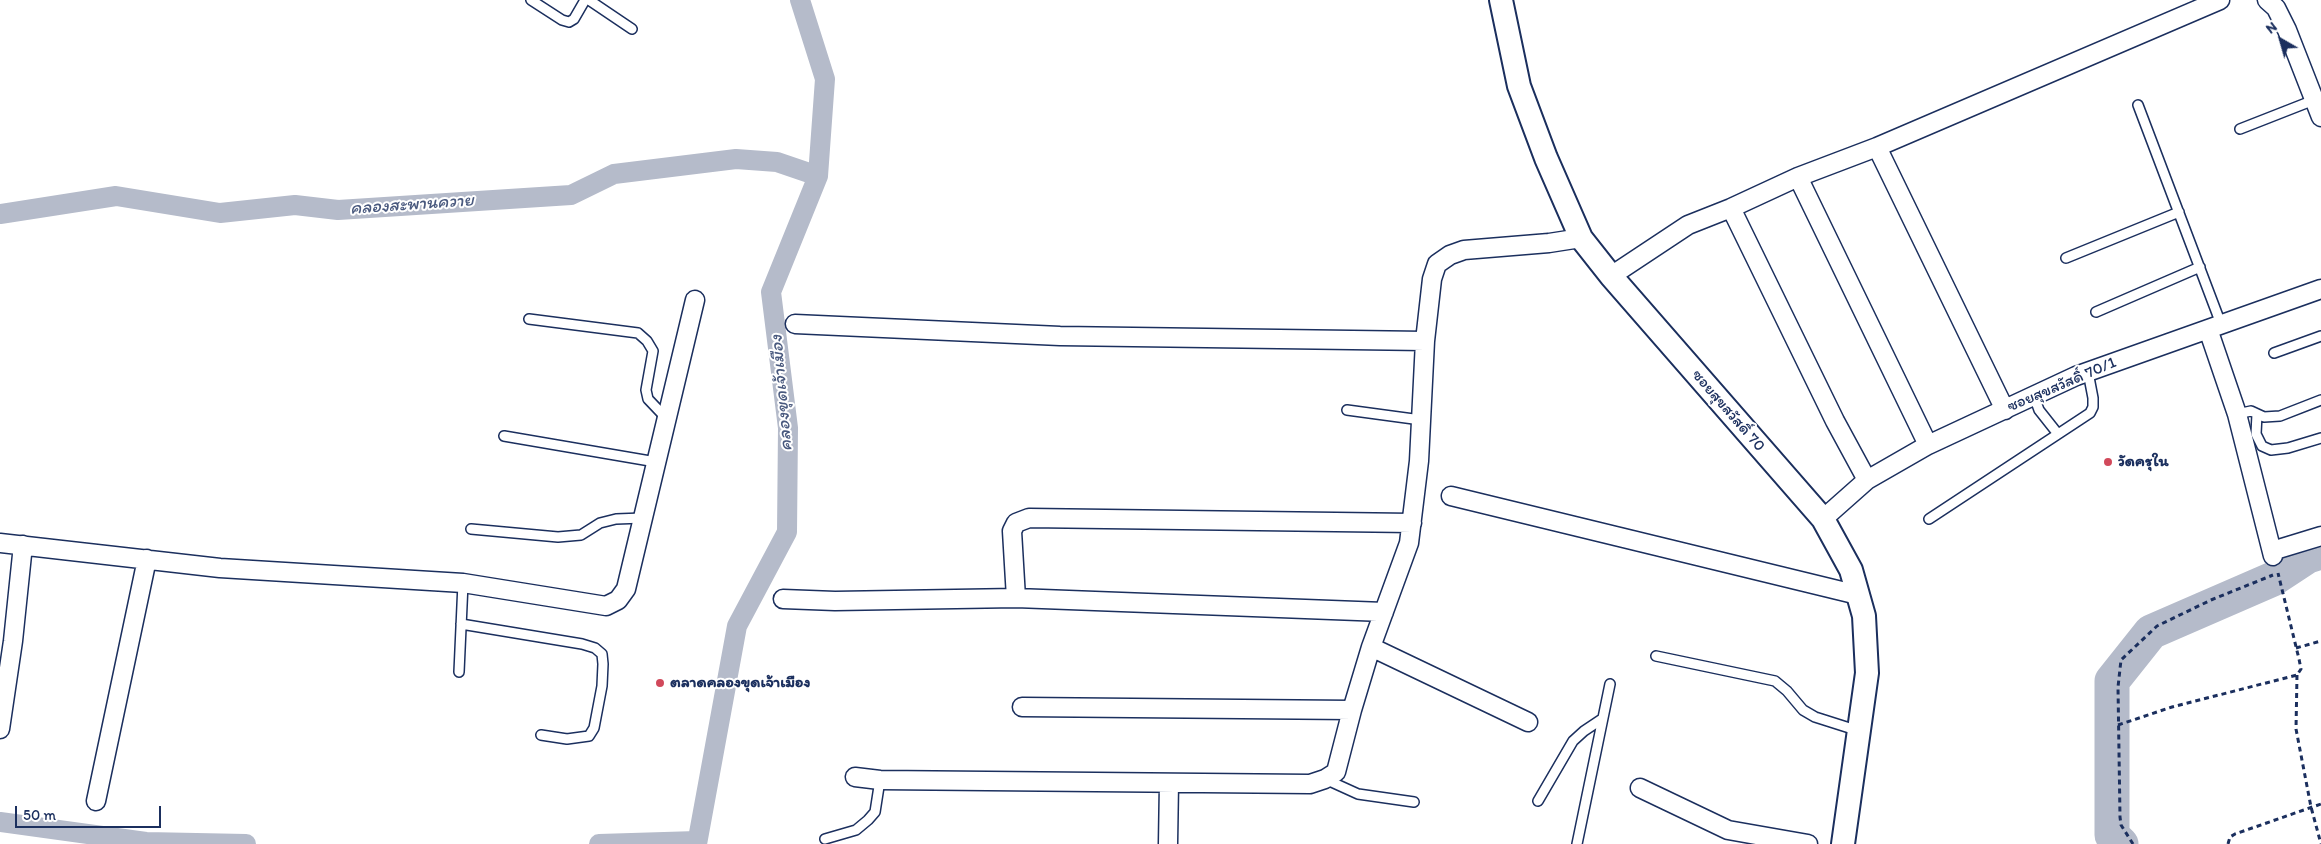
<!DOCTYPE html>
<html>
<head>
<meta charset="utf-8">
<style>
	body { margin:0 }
	#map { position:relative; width:2321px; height:844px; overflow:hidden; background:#fff; font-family:Itim,sans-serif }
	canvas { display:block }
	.north { position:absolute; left:2256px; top:15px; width:50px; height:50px; -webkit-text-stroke:4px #fff; paint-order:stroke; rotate:322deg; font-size:14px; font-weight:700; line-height:20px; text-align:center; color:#1b2f5e }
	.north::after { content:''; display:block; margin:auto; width:18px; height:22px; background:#1b2f5e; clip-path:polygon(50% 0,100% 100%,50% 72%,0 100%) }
	.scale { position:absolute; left:15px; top:806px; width:146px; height:22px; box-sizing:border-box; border:2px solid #1b2f5e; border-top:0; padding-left:6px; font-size:15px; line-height:18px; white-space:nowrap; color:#1b2f5e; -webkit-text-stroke:4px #fff; paint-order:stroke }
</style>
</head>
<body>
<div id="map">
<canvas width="2321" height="844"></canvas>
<div class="north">N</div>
<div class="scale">50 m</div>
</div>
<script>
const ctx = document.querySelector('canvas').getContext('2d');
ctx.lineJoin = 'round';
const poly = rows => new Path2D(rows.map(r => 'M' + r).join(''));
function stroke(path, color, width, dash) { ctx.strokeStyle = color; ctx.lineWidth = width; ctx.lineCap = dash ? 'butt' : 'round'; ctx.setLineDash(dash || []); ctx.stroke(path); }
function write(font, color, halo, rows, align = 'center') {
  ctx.font = font + ' Itim,"Playpen Sans Thai",sans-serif'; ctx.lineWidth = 4; ctx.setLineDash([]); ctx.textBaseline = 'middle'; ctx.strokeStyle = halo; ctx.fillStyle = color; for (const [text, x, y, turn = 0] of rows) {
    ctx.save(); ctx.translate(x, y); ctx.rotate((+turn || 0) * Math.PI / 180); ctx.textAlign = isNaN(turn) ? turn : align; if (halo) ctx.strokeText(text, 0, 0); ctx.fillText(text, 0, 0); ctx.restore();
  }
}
stroke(poly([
	[0,214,116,196,220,213,295,205,338,210,571,195,614,174,736,159,777,162,818,176],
	[0,822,146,842,246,844],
	[599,844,697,841],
	[697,844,737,626,787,532,788,428,771,292,818,176,825,79,800,0]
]), '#b5bbca', 20);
stroke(poly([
	[2121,844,2112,835,2112,681,2151,632,2273,579,2308,556,2321,552]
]), '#b5bbca', 35);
const service = poly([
	[531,0,562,20,569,22,574,19,585,0],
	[589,0,632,29],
	[2138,105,2221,324],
	[2240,129,2314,100],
	[2066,258,2179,212],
	[2096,312,2200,267],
	[529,319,638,333,647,341,653,351,646,390,648,399,667,419],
	[2274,353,2321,336],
	[2034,396,2039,410,2058,434],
	[1347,410,1421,420],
	[2237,414,2251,411,2264,417,2280,416,2321,400],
	[2257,414,2256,434,2262,446,2271,450,2288,448,2321,438],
	[504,436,656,462],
	[1929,519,2090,413,2093,407,2093,398,2088,372],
	[471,529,558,537,581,535,600,523,616,519,643,518],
	[461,624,582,644,595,648,602,654,603,664,602,686,594,728,589,736,567,739,541,735],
	[1656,656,1775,681,1787,691,1803,710,1815,717,1859,731],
	[459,672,463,583],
	[1325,779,1358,794,1414,802],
	[1538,801,1573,741,1584,731,1602,719],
	[825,839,856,830,868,820,875,812,880,780],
	[1577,844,1610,684]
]);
const minor = poly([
	[2267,0,2276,8,2287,30,2321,117],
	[1877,147,2005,410],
	[1798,177,1928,445],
	[1731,208,1835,421,1867,480],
	[1611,276,1688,225,1731,208,1798,177,1877,147,2220,0],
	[795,324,1060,336,1425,341],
	[2208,329,2237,414,2273,556],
	[1451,496,1858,595],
	[1823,519,1867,480,1928,445,2076,376,2321,289],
	[0,543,220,568,463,583,606,606,618,600,626,589,695,300],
	[2272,551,2321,536],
	[1016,598,1012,531,1016,523,1029,518,1412,523],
	[783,599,835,601,1016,598,1384,612],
	[1371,647,1528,722],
	[1022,707,1352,710,1371,647,1409,543,1419,461,1425,341,1432,279,1437,264,1450,255,1464,250,1549,243,1581,238],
	[0,729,13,641,23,545],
	[855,777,880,780,1310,784,1325,779,1336,772,1352,710],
	[1640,788,1728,830,1808,844],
	[96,801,147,559],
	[1168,844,1169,783]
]);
const tertiary = poly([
	[1501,0,1519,86,1546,158,1581,238,1611,276,1823,519,1851,570,1864,616,1867,673,1843,844]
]);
stroke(service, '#1b2f5e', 12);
stroke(minor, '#1b2f5e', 21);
stroke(tertiary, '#1b2f5e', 26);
stroke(poly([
	[2296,648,2321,641],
	[2297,675,2296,729,2311,807,2321,844],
	[2118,725,2172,707,2297,675,2301,669,2299,659,2278,573],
	[2133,844,2121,825,2120,817,2118,687,2121,660,2157,626,2211,600,2273,575],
	[2228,844,2230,837,2235,834,2321,804]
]), '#1b2f5e', 3, [5, 4]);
stroke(service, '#fff', 9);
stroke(minor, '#fff', 18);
stroke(tertiary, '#fff', 22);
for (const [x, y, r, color] of [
	[2108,462,5,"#d1495b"],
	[660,683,5,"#d1495b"]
]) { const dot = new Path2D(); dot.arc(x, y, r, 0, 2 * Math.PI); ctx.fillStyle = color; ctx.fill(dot); stroke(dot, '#fff', 2); }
write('16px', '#1b2f5e', '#fff', [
	["ซอยสุขสวัสดิ์ 70/1",2062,385,-23],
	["ซอยสุขสวัสดิ์ 70",1728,411,49]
]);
write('bold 16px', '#1b2f5e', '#fff', [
	["วัดครุใน",2118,462],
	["ตลาดคลองขุดเจ้าเมือง",670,683]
], 'left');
write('italic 18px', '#49597e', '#fff', [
	["คลองสะพานควาย",412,205,-4],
	["คลองขุดเจ้าเมือง",782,393,-95]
]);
</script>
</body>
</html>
